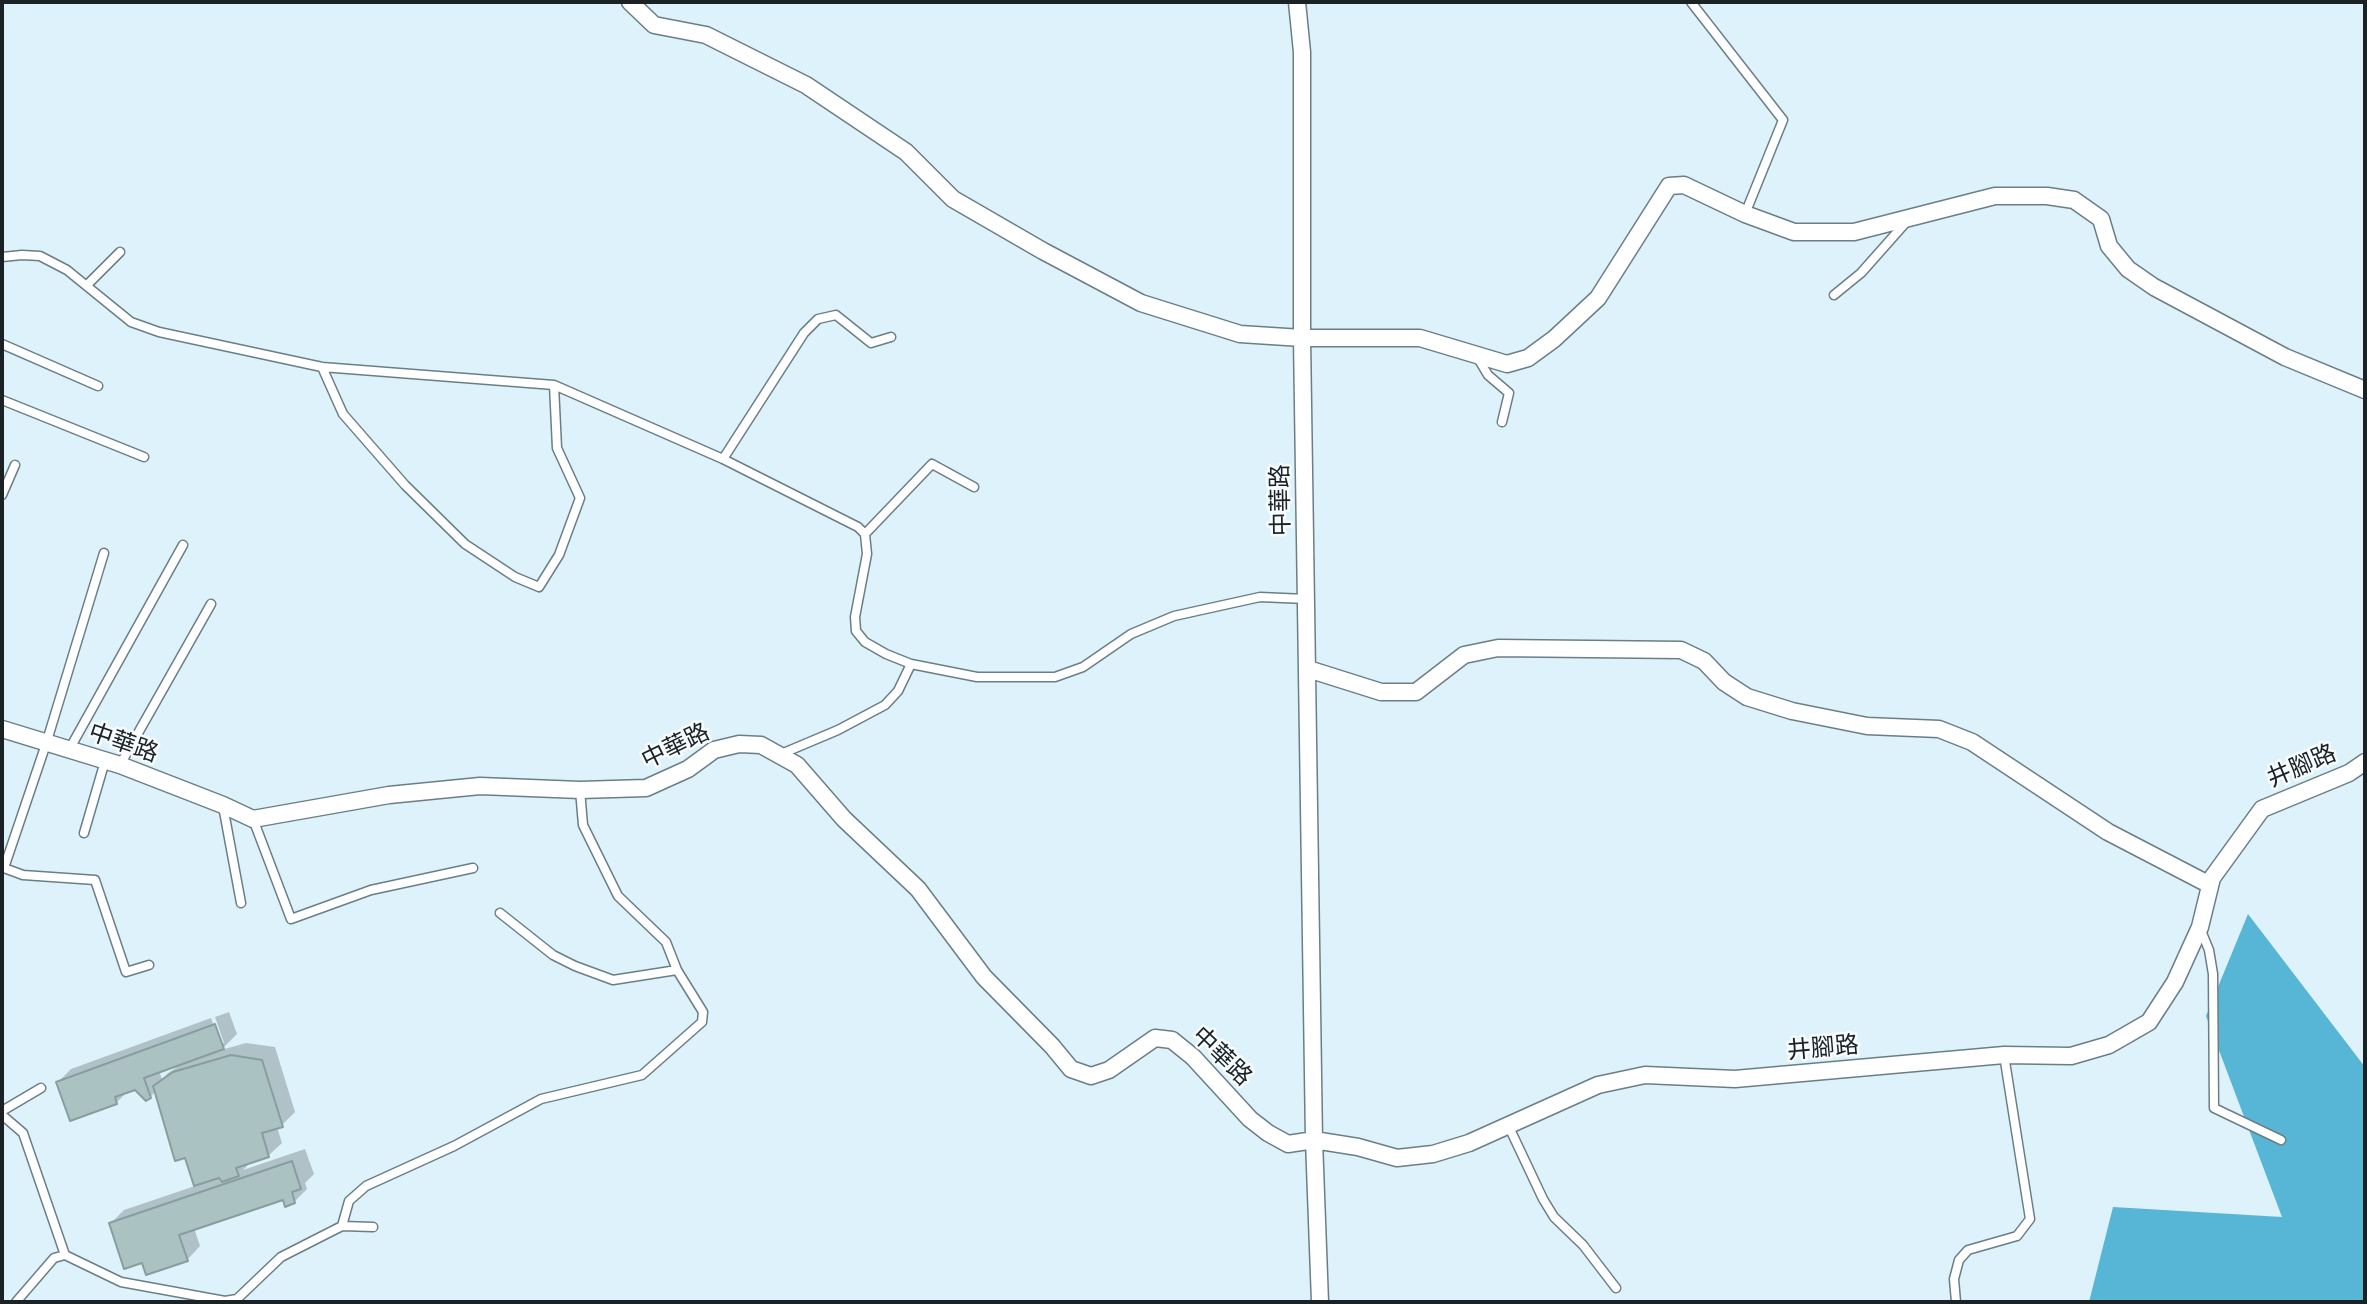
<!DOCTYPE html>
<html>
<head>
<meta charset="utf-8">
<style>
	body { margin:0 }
	#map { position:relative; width:2367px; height:1304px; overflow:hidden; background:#ddf2fb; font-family:Signika,sans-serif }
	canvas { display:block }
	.frame { position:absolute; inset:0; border:4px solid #1a2225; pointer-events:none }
</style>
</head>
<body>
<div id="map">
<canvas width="2367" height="1304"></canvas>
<div class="frame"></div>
</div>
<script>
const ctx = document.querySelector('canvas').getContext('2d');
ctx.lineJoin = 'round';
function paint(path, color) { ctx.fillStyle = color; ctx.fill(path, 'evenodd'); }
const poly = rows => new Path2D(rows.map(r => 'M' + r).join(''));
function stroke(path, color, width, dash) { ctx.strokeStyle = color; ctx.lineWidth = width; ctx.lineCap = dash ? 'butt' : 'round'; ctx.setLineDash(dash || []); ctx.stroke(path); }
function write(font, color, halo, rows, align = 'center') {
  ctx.font = font + ' Signika,"Noto Sans TC",sans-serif'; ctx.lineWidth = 5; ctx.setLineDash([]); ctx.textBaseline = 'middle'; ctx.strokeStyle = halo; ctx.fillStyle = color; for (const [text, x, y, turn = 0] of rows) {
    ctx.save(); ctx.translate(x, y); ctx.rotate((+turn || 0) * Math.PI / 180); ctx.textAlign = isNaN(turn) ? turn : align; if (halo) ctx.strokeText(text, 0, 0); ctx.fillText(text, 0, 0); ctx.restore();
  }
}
paint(poly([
	[2248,914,2365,1067,2365,1302,2089,1302,2113,1207,2282,1217,2206,1016]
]), '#57b5d6');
paint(poly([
	[229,1012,237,1034,221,1050,246,1043,275,1047,295,1112,282,1125,277,1127,282,1143,268,1156,252,1161,243,1170,305,1149,314,1174,305,1183,307,1189,294,1202,284,1198,194,1228,200,1246,187,1260,143,1261,111,1223,124,1210,195,1186,187,1156,156,1091,150,1097,135,1088,128,1091,116,1103,58,1082,71,1069,211,1018,220,1043,224,1043,215,1017],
	[182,1064,168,1073,162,1079,159,1071]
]), '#0003');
const building = poly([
	[215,1024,224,1049,144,1078,151,1098,146,1101,135,1090,115,1097,117,1104,70,1121,56,1082,215,1024],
	[231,1055,262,1060,283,1127,262,1133,269,1157,236,1168,239,1176,222,1182,219,1178,194,1186,185,1158,175,1161,153,1086,173,1072,231,1055],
	[292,1161,301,1189,292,1192,295,1203,285,1207,283,1200,179,1235,188,1261,146,1275,142,1263,124,1269,109,1223,292,1161]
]);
paint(building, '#aac2c2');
stroke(building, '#879e9e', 2);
const lane = poly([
	[1691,2,1783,120,1745,214],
	[2,257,22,255,40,256,67,270,131,322,159,332,322,367,554,385,723,459,858,527,865,534,867,554,855,617,856,631,865,642,886,654,911,664,977,677,1055,677,1083,667,1131,634,1174,616,1260,597,1306,599],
	[87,285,120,252],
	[1834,295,1861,273,1908,220],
	[2,344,98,386],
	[1476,355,1488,375,1509,393,1502,422],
	[322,367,343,414,405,485,465,544,515,577,539,587,559,555,580,498,557,448,554,385],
	[2,400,144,457],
	[723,459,804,333,818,319,836,315,871,343,891,337],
	[2,495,15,465],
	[865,534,932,464,974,487],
	[104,553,46,744,4,868,23,875,95,880,126,972,149,965],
	[69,750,183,545],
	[781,754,838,730,885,705,898,691,911,664],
	[120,765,211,604],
	[580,790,583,825,618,896,666,942,677,970],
	[223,806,241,903],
	[253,819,291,919,371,890,473,868],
	[84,833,105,761],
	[2200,928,2209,950,2213,974,2214,1108,2281,1140],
	[2,1111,41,1088],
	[2,1115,23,1133,65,1255,121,1282,225,1301,237,1299,281,1257,342,1226],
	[1509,1127,1543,1199,1554,1217,1583,1245,1616,1288],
	[373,1227,342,1226,349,1201,366,1186,454,1146,541,1099,642,1075,702,1022,703,1012,677,970,613,980,575,966,553,955,500,913],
	[16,1302,54,1258,65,1255],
	[1956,1302,1954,1279,1959,1260,1968,1250,2017,1236,2030,1219,2004,1055]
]);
const street = poly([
	[630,2,654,25,706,35,806,85,906,152,953,199,1043,251,1141,303,1240,334,1302,338,1420,338,1507,364,1528,358,1554,339,1598,298,1669,186,1684,185,1745,214,1794,232,1854,232,1995,196,2047,196,2074,200,2101,219,2109,246,2128,269,2154,287,2285,357,2365,390],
	[1297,2,1302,52,1302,338,1314,1140,1320,1302],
	[1308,669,1381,692,1416,692,1464,655,1498,648,1681,650,1704,661,1724,682,1747,697,1792,711,1867,726,1939,729,1972,742,2108,832,2210,885],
	[2,729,120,765,223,805,253,819,389,795,480,786,580,790,646,788,688,769,714,750,739,744,761,745,797,765,844,819,918,889,984,977,1052,1046,1071,1069,1091,1076,1109,1070,1155,1038,1172,1040,1193,1057,1250,1119,1268,1133,1288,1144,1314,1140,1358,1147,1397,1158,1433,1154,1469,1143,1598,1085,1645,1075,1735,1079,2004,1055,2071,1056,2109,1045,2149,1022,2175,982,2200,927,2212,878,2262,809,2349,773,2365,762]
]);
stroke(lane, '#6b7e86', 11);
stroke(street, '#6b7e86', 19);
stroke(lane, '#fff', 8);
stroke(street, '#fff', 16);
write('24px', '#1a2225', '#f8fcfe', [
	["中華路",1282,500,-91],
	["中華路",123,744,19],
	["中華路",676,747,-26],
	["井腳路",2302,767,-23],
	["井腳路",1823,1049,-5],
	["中華路",1221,1057,44]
]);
</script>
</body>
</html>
